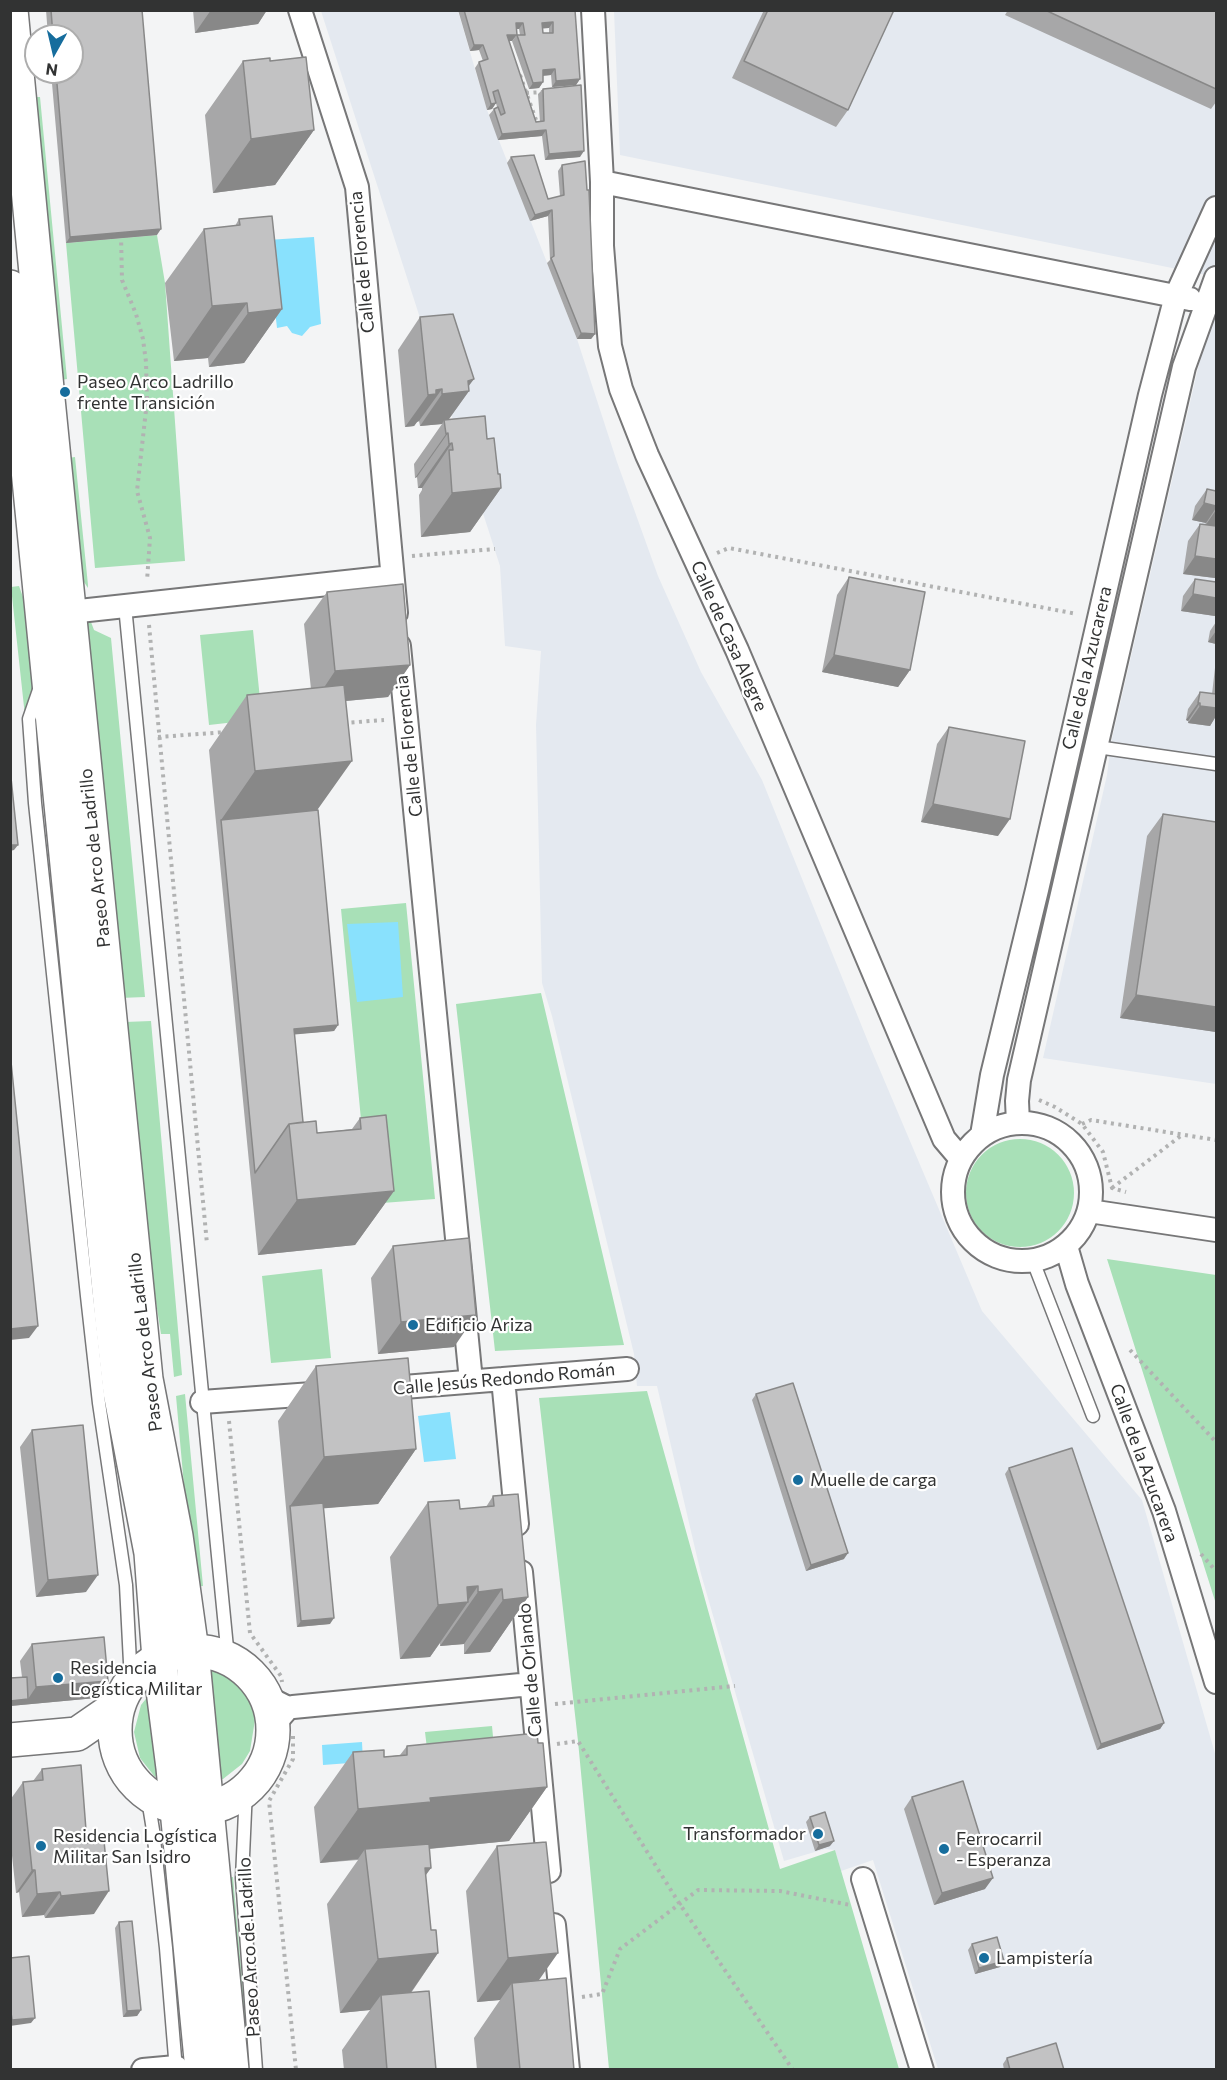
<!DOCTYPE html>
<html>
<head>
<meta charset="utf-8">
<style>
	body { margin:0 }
	#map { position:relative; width:1227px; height:2080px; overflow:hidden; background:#f3f4f5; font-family:Commissioner,sans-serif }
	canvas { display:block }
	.frame { position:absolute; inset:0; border:12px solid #323333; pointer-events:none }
	.north { position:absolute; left:24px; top:24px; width:60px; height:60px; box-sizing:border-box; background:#fff; border:2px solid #adadad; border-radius:50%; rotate:188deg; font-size:16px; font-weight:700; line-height:24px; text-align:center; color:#323333 }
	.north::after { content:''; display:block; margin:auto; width:21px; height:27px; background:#166d9d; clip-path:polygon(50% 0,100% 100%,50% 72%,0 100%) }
</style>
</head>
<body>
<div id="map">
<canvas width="1227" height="2080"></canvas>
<div class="frame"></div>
<div class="north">N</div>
</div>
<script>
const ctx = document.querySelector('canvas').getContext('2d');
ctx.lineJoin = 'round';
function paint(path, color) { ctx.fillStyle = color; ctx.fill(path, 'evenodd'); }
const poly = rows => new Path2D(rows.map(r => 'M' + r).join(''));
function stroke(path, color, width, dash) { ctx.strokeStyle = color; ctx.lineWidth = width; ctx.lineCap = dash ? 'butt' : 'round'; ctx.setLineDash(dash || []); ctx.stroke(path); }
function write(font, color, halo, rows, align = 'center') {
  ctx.font = font + ' Commissioner,sans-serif'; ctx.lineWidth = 4.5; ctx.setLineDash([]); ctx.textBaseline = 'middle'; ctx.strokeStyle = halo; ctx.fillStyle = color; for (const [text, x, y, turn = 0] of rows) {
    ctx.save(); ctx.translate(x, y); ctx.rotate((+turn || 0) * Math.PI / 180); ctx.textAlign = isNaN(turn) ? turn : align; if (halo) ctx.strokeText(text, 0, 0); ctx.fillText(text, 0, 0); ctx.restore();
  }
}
paint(poly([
	[321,11,458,11,487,110,577,339,617,462,658,576,701,672,762,780,871,1049,982,1311,1142,1500,1216,1757,1216,2069,938,2069,873,1860,841,1871,835,1850,825,1849,784,1861,701,1574,657,1386,637,1386,634,1354,552,1016,542,983,536,725,541,651,505,646,500,566],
	[614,11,1216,11,1216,277,620,155],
	[1216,291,1216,1084,1043,1058,1107,775,1111,743]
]), '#e4e9f0');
paint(poly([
	[33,97,40,97,67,379,61,380],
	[157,235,165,283,185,561,95,568,66,243],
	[75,457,88,585,88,588,80,576,68,458],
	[19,586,33,625,38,663,25,716,11,587],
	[91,622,94,630,111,638,145,997,120,998,84,625],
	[253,630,262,719,209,725,200,635],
	[406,903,435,1199,369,1204,341,909],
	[541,993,624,1345,495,1351,456,1004],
	[151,1021,182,1375,174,1377,170,1334,161,1334,141,1206,125,1022],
	'966 1193a54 54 0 1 1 108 0a54 54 0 1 1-108 0Z',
	[1107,1259,1216,1275,1216,1604],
	[322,1269,331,1358,271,1363,262,1276],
	[647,1391,780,1869,835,1850,899,2069,609,2069,578,1741,539,1398],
	[185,1394,203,1586,193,1587,176,1396],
	[211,1664,223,1668,235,1676,252,1704,255,1720,250,1751,242,1764,223,1779,217,1779,205,1671],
	[149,1695,160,1773,155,1777,140,1758,134,1732,141,1705],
	[492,1726,495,1758,429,1765,425,1732],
	[226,1877,233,1877,250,2069,242,2069]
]), '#a8e0b7');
paint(poly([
	[314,237,321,324,310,327,302,336,292,333,287,326,277,328,267,240],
	[398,922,403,997,357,1002,347,924],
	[450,1412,456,1459,424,1462,418,1416],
	[362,1742,363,1762,323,1765,322,1745]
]), '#89e1fd');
const lane = poly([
	[125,606,228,1658],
	[39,690,29,719,35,803,87,1296,99,1403,126,1585,131,1682],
	[1097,747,1216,764],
	[1033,1261,1093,1416],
	[246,1789,242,1878,256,2070],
	[147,1793,153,1830,166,1948,176,2070]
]);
const street = poly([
	[300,10,357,187,396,613],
	[593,10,602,182,602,246,610,346,621,389,647,455,737,650,944,1139,961,1159],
	[602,182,1190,299],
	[62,623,70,612,392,577],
	[399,646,471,1381],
	'953 1192a69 69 0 1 1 138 0a69 69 0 1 1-138 0Z',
	[1018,1123,1017,1101,1019,1080,1184,367,1216,278],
	[982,1135,992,1075,1037,890,1150,395,1176,296,1216,208],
	[1089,1211,1216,1230],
	[1066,1246,1077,1284,1164,1511,1216,1682],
	[503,1379,517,1524],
	[379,1389,627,1369],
	[202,1402,326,1393],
	[521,1572,549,1871],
	[266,1697,288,1708,293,1707,531,1684],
	[273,1725,288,1708],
	[863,1879,922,2070],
	[554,1925,568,2070],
	[143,2070,176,2067]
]);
const secondary = poly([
	'115 1730a79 79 0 1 1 158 0a79 79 0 1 1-158 0Z',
	[10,1740,77,1734,119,1705]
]);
const primary = poly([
	[11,10,48,399,146,1379,176,1536,192,1651,232,2070],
	[10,287,112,1321,120,1392,151,1553,159,1659,173,1768,202,2070]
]);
stroke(lane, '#777778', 15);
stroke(street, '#777778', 26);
stroke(secondary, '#777778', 36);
stroke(primary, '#777778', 36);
stroke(poly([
	[520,75,536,120],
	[526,93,543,92],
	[121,235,122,280,136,314,143,339,146,362,147,401,137,491,150,538,147,581],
	[717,553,729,548,1077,614],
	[412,556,495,549],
	[149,625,207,1244],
	[344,723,384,720],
	[158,737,226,732],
	[1039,1100,1055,1107,1082,1124,1103,1152,1112,1188,1126,1192],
	[1082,1124,1091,1120,1216,1140],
	[1112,1188,1182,1135],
	[1130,1350,1216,1442],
	[229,1421,250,1633,281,1676,282,1682],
	[1201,1554,1216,1571],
	[555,1704,735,1686],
	[293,1736,293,1759,269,1801,296,2070],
	[557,1744,578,1741,679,1903,793,2070],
	[582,1997,602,1994,620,1949,698,1890,780,1891,850,1905]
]), '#b1b2b2', 4, [3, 4.5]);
stroke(lane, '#fff', 12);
stroke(street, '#fff', 22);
stroke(secondary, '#fff', 33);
stroke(primary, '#fff', 33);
paint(poly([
	[46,10,142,10,157,235,66,243,51,72,72,72,72,36,48,36],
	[193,10,267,10,258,24,195,33],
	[458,10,575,10,580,79,576,85,552,87,551,75,543,76,543,82,539,88,529,89,512,41,517,35,520,35,519,29,516,29,512,41,509,41,536,122,540,122,538,94,543,89,580,157,545,160,542,136,498,140,489,115,494,109,497,107,496,103,492,109,487,110,475,68,479,62,483,61,479,50,470,51],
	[542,28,549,28,549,33,543,33],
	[764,10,894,10,848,110,836,127,732,78],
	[1008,10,1216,10,1216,102,1211,109,1005,15],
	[243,61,270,61,314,130,275,185,213,193,205,115],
	[511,157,548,199,560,196,558,171,562,165,595,334,591,339,577,339,547,263,550,260,548,216,530,221,507,163],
	[239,219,282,309,244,363,209,367,208,358,174,361,165,283,204,229,235,226],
	[420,317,468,387,469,391,449,419,487,439,501,488,470,532,421,537,419,495,422,490,422,488,418,488,417,477,415,478,414,464,442,424,420,426,419,421,417,422,414,426,405,427,398,350],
	[1207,489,1215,491,1216,489,1216,577,1215,578,1183,574,1188,541,1200,524,1205,524,1206,523,1192,520,1195,506],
	[849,577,910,670,898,687,822,672,837,595],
	[1195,579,1215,616,1181,611,1183,596],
	[327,592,410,665,388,697,346,701,317,810,338,1025,334,1031,294,1034,303,1122,317,1133,352,1129,360,1118,394,1191,355,1245,258,1255,209,750,247,695,311,689,304,624],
	[1216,622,1216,644,1208,642,1210,631],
	[1216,659,1216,716,1210,726,1188,723,1188,721,1186,720,1188,709,1200,692,1212,694],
	[949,727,998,836,921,822,937,744],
	[1163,814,1216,1032,1120,1018,1147,836],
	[393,1246,454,1347,378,1354,371,1278],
	[316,1366,416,1449,378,1504,323,1508,330,1624,297,1627,278,1421],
	[756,1394,844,1559,806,1571,752,1400],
	[32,1430,86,1592,36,1597,20,1447],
	[1009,1468,1164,1723,1160,1729,1097,1750,1005,1474],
	[493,1496,528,1597,490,1652,464,1654,464,1644,440,1646,440,1643,430,1657,400,1659,390,1557,428,1502,460,1509,486,1507],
	[32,1644,96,1698,10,1706,10,1678,22,1677,20,1661],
	[538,1743,547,1787,509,1841,429,1849,431,1868,425,1875,431,1930,438,1953,411,1993,436,2070,344,2070,342,2050,370,2010,340,2013,327,1904,358,1860,320,1863,314,1807,353,1752,384,1757,400,1755,407,1746],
	[42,1769,94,1914,45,1918,44,1915,22,1917,19,1892,16,1893,10,1837,10,1800,23,1782,33,1781],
	[912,1797,985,1889,934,1905,904,1809],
	[810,1817,830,1846,815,1851,806,1822],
	[497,1846,539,1980,574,2070,477,2070,474,2038,500,2000,477,2002,466,1891],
	[119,1922,141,2010,137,2016,123,2017,115,1928],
	[972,1944,1004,1961,1000,1967,975,1974,968,1950],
	[1007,2058,1064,2070,1004,2070,1003,2064]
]), '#a7a7a8');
paint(poly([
	[211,10,267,10,258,24,195,33],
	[553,22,549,28,538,29,542,23],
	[516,23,523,23,519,29,512,29],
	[507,35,517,35,512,41,503,41],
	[474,45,483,45,479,50,470,51],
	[555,69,551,75,538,76,543,70],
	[580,79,576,85,552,87,556,81],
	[543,82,539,88,529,89,533,83],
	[496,103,492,109,487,110,491,104],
	[314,130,275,185,213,193,251,139],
	[546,130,542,136,498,140,502,134],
	[584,151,580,157,545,160,549,154],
	[552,210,548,216,530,221,535,215],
	[161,229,157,235,66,243,70,237],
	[247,303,208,358,174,361,212,306],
	[282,309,244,363,209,367,248,313],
	[581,333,595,334,591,339,577,339],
	[474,379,465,391,469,391,446,423,444,420,442,424,420,426,442,394,468,381],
	[442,389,419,421,417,422,414,426,405,427,428,395,436,390],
	[448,433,417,477,415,478,446,434],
	[452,443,422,488,418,488,449,444],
	[501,488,470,532,421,537,452,493],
	[1204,503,1216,506,1216,508,1206,523,1192,520],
	[1216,510,1216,529,1205,526],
	[1195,556,1216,559,1216,577,1215,578,1183,574],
	[1193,594,1216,598,1216,615,1215,616,1181,611],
	[1216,631,1216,644,1208,642],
	[834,655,910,670,898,687,822,672],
	[410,665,388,697,313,704,335,671],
	[1198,703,1200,703,1188,721,1186,720],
	[1200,706,1216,708,1216,716,1210,726,1188,723],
	[352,761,313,816,221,820,255,771],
	[933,804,1010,819,998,836,921,822],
	[10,845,18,845,14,850,10,851],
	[1136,995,1216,1007,1216,1032,1120,1018],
	[338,1025,334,1031,289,1035,294,1029],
	[394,1191,355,1245,258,1255,297,1200],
	[476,1315,454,1347,378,1354,401,1322],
	[38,1326,29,1338,10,1340,10,1329],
	[416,1449,378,1504,291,1511,290,1506,324,1457],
	[848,1553,844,1559,806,1571,811,1565],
	[98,1575,86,1592,36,1597,48,1580],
	[478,1586,467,1602,468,1602,430,1657,400,1659,438,1605,467,1587],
	[502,1589,464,1644,440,1646,478,1592],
	[528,1597,490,1652,464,1654,503,1600],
	[334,1618,330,1624,297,1627,301,1621],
	[108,1681,96,1698,10,1706,10,1701,28,1699,36,1687],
	[1164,1723,1160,1729,1097,1750,1101,1744],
	[547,1787,509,1841,395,1852,365,1849,358,1859,320,1863,358,1809,430,1798],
	[834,1841,830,1846,815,1851,819,1845],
	[425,1868,431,1868,392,1922],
	[32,1870,35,1870,19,1892,16,1893],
	[993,1878,985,1889,934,1905,942,1893],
	[109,1891,94,1914,45,1918,61,1896],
	[60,1892,44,1915,22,1917,37,1894],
	[438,1953,400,2008,381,1995,370,2010,340,2013,378,1959],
	[558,1953,527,1997,512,1983,500,2000,477,2002,508,1958],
	[1004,1961,1000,1967,975,1974,979,1968],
	[141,2010,137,2016,123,2017,127,2011],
	[35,2018,31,2023,10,2026,10,2022,12,2020]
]), '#888');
const building = poly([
	[51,10,142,10,161,229,70,237,56,72,72,72,72,36,53,36,51,10],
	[464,10,575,10,580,79,556,81,555,69,543,70,543,82,533,83,517,35,525,35,523,23,516,23,517,35,507,35,536,122,544,121,543,89,581,85,584,151,549,154,546,130,502,134,494,109,498,107,501,115,505,113,498,90,493,92,496,103,491,104,479,62,488,59,483,45,474,45,464,10],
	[553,22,553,33,543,33,542,23,553,22],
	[768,10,894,10,848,110,744,61,768,10],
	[1045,10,1216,10,1216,89,1045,10],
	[306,57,314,130,251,139,243,61,270,58,270,61,306,57],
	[534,155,548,199,564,195,562,165,585,161,587,190,589,190,595,334,581,333,551,258,554,256,552,210,535,215,511,157,534,155],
	[272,216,282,309,248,313,247,303,212,306,204,229,240,225,239,219,272,216],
	[453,314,474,379,468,381,469,391,442,394,442,389,436,390,436,394,428,395,420,317,453,314],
	[485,416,487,439,494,438,498,474,500,474,501,488,452,493,449,450,453,450,452,443,449,444,448,433,446,434,444,420,485,416],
	[1207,489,1216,491,1216,506,1204,503,1207,489],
	[1200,524,1216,526,1216,559,1195,556,1200,524],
	[849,577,925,592,910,670,834,655,849,577],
	[1195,579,1216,582,1216,598,1193,594,1195,579],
	[403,584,410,665,335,671,327,592,403,584],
	[344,685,352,761,255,771,247,695,344,685],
	[1200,692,1216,694,1216,708,1200,706,1200,703,1198,703,1200,692],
	[949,727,1025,741,1010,819,933,804,949,727],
	[10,768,18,845,10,845,10,768],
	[318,810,338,1025,294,1029,303,1122,289,1124,255,1173,221,820,318,810],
	[1163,814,1216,822,1216,1007,1136,995,1163,814],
	[10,1052,38,1326,10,1329,10,1052],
	[386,1115,394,1191,297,1200,289,1124,316,1121,317,1133,361,1129,360,1118,386,1115],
	[469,1238,476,1315,401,1322,393,1246,469,1238],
	[408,1358,416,1449,324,1457,316,1366,408,1358],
	[793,1383,848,1553,811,1565,756,1394,793,1383],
	[83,1425,98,1575,48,1580,32,1430,83,1425],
	[1072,1448,1164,1723,1101,1744,1009,1468,1072,1448],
	[518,1494,528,1597,503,1600,502,1589,478,1592,478,1586,467,1587,468,1602,438,1605,428,1502,459,1500,460,1509,494,1506,493,1496,518,1494],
	[323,1503,334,1618,301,1621,290,1506,323,1503],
	[104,1637,108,1681,36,1687,32,1644,104,1637],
	[27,1677,28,1699,10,1701,10,1678,27,1677],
	[537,1733,538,1743,543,1743,547,1787,430,1798,431,1802,358,1809,353,1752,384,1750,384,1757,407,1755,407,1746,537,1733],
	[81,1765,87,1843,104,1841,109,1891,61,1896,60,1892,37,1894,35,1870,32,1870,23,1782,43,1780,42,1769,81,1765],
	[963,1781,993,1878,942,1893,912,1797,963,1781],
	[825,1812,834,1841,819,1845,810,1817,825,1812],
	[546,1842,558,1953,508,1958,497,1846,546,1842],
	[429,1844,431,1868,425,1868,431,1930,436,1930,438,1953,378,1959,365,1849,429,1844],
	[132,1921,141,2010,127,2011,119,1922,132,1921],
	[997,1937,1004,1961,979,1968,972,1944,997,1937],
	[29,1956,35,2018,12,2020,10,2005,10,1958,29,1956],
	[566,1978,574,2070,520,2070,512,1983,566,1978],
	[429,1991,436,2070,387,2070,381,1995,429,1991],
	[1056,2043,1064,2070,1010,2070,1007,2058,1056,2043]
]);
paint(building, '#c2c2c3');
stroke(building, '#888', 1.5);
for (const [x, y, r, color] of [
	[65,392,6,"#166d9d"],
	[413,1325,6,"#166d9d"],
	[798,1480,6,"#166d9d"],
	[58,1678,6,"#166d9d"],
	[818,1834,6,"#166d9d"],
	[41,1846,6,"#166d9d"],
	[944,1849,6,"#166d9d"],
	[984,1958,6,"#166d9d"]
]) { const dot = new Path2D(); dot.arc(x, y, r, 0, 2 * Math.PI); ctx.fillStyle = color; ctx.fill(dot); stroke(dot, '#fff', 2); }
write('18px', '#323333', '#fff', [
	["Calle de Florencia",362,262,-95],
	["Calle de Casa Alegre",729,636,66],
	["Calle de la Azucarera",1087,668,-77],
	["Calle de Florencia",409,746,-96],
	["Paseo Arco de Ladrillo",95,858,-96],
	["Paseo Arco de Ladrillo",145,1342,-97],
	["Calle Jesús Redondo Román",504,1379,-5],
	["Calle de la Azucarera",1144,1463,70],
	["Calle de Orlando",530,1670,-95],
	["Paseo Arco de Ladrillo",249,1947,-93]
]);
write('18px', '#323333', '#fff', [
	["Paseo Arco Ladrillo",77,382],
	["frente Transición",77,403],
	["Edificio Ariza",425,1325],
	["Muelle de carga",810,1480],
	["Residencia",70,1668],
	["Logística Militar",70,1689],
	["Transformador",806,1834,"right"],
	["Residencia Logística",53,1836],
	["Militar San Isidro",53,1857],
	["Ferrocarril",956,1839],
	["- Esperanza",956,1860],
	["Lampistería",996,1958]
], 'left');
</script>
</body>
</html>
